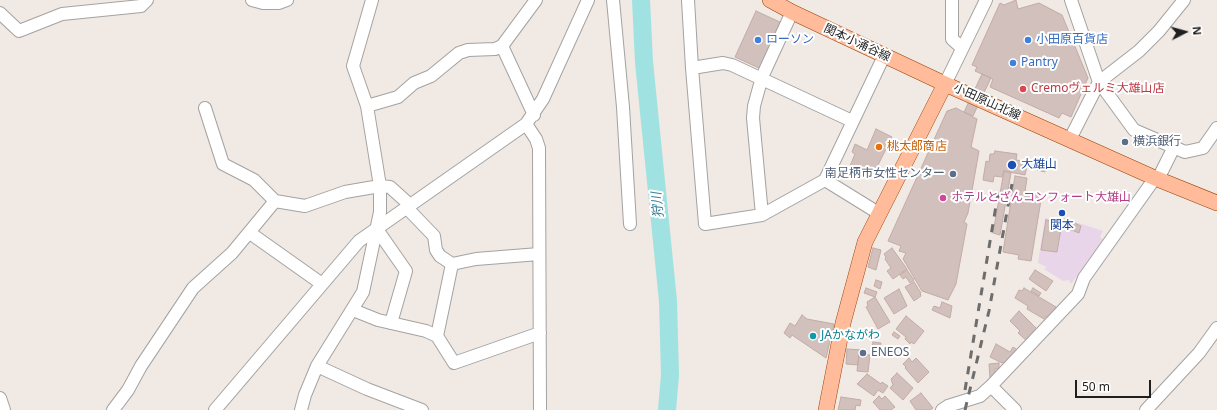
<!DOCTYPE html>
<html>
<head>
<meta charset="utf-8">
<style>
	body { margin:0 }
	#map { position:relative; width:1217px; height:410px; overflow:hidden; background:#f0e9e4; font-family:"Noto Sans",sans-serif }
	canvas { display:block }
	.north { position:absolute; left:1165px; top:12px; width:40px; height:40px; -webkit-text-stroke:3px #fff; paint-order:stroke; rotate:84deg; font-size:11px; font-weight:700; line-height:16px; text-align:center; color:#1f1f1f }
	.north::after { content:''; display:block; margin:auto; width:14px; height:18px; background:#1f1f1f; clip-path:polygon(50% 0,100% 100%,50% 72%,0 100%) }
	.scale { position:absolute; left:1075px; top:380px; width:76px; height:18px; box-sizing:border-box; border:2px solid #1f1f1f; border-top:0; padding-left:5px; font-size:12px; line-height:14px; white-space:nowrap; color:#1f1f1f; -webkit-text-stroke:3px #fff; paint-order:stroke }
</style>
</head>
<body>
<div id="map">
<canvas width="1217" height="410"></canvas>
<div class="north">N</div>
<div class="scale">50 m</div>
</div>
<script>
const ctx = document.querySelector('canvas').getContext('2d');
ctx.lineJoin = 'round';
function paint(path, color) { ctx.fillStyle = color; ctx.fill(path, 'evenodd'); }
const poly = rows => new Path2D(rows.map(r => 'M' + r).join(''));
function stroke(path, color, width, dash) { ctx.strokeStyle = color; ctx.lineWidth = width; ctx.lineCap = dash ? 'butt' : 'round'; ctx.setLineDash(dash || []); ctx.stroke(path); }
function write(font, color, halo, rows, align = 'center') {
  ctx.font = font + ' "Noto Sans","Noto Sans JP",sans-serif'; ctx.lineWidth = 4; ctx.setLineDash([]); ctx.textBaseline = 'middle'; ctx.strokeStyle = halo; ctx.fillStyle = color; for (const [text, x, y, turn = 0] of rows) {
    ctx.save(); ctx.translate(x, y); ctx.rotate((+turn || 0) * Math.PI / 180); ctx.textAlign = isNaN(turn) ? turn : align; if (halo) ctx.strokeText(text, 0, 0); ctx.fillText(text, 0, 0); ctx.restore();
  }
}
paint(poly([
	[1045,218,1061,221,1063,218,1103,231,1100,237,1103,239,1071,284,1069,280,1063,281,1044,269,1047,267,1038,263]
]), '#e9d5ea');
stroke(poly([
	[641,0,644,62,668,301,670,375,667,410]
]), '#a0e2e1', 18);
const building = poly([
	[1016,0,1018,9,1039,3,1062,15,1088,78,1071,117,1062,113,1059,118,990,87,993,79,975,71,977,67,972,65,1000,3,1004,5,1016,0],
	[756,11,782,23,761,69,735,57,756,11],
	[982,74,991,78,973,116,964,112,982,74],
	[956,108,977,119,971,147,979,151,968,213,964,222,967,224,956,284,948,300,922,291,903,259,906,253,899,251,901,246,888,241,947,111,956,108],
	[876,129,892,137,872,177,850,166,855,154,852,152,855,144,867,150,876,129],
	[995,151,1017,154,1016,160,1028,162,1025,175,1004,171,1002,177,994,176,993,182,983,180,986,161,989,162,990,154,994,154,995,151],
	[1040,158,1047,159,1045,172,1037,170,1040,158],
	[1004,171,1011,173,1000,235,993,233,1004,171],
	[1015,176,1027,178,1025,192,1042,194,1031,261,1018,259,1019,255,1003,252,1015,176],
	[1065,219,1081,226,1079,233,1062,226,1065,219],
	[1046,220,1062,223,1057,252,1041,250,1046,220],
	[873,248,881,250,876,270,868,267,873,248],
	[892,248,907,269,893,279,887,271,891,268,885,259,886,257,884,254,892,248],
	[907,270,914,280,910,283,906,277,903,279,900,275,907,270],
	[1035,270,1053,281,1046,291,1029,279,1035,270],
	[876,280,882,282,880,289,874,286,876,280],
	[914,282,921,293,920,293,921,296,914,301,905,287,914,282],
	[866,288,877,292,875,297,864,293,866,288],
	[1024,288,1056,307,1050,318,1046,316,1044,319,1027,309,1028,306,1015,298,1019,290,1022,291,1024,288],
	[1033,288,1041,293,1039,296,1031,291,1033,288],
	[899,289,907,306,894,314,884,298,899,289],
	[875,297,890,322,878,329,866,307,868,306,867,302,875,297],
	[942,302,952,306,950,318,932,310,934,306,940,308,942,302],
	[1019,311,1038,330,1027,341,1018,333,1020,331,1010,321,1019,311],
	[802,315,807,319,834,324,826,358,792,335,790,338,784,333,790,323,795,326,802,315],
	[906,316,924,331,914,344,911,342,910,344,905,339,906,337,896,329,906,316],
	[894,332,900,336,898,339,892,335,894,332],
	[873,342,881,343,879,355,871,354,873,342],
	[996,344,1010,352,1013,347,1019,351,1007,364,1003,362,1002,363,990,357,996,344],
	[847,349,862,350,862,354,859,354,858,365,846,364,847,349],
	[859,354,870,355,868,372,857,371,859,354],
	[909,358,912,362,916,358,929,372,918,383,905,368,906,367,903,364,909,358],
	[999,363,999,369,995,369,995,375,990,378,989,364,999,363],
	[897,373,913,388,903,400,890,388,893,385,891,379,897,373],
	[867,374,881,384,882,382,888,386,883,393,878,390,874,396,857,384,867,374],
	[921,393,933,408,930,410,916,410,910,401,921,393],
	[879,396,882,399,885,396,895,407,891,410,880,410,873,402,879,396],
	[841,397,861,400,860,406,856,405,855,410,838,410,841,397]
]);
paint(building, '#d1c0bc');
stroke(building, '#c3aba5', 1);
const minor = poly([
	[252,0,263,3,279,3,287,0],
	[613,0,623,107,630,224],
	[688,0,692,68,705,224,762,215,825,180,884,56],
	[952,0,952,39,962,48],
	[1071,0,1099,82,1134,130,1185,152,1203,148,1217,128],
	[0,13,19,31,62,14,141,6,147,0],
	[502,46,534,115],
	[692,68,723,63,732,65,852,121],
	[945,84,986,0],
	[367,106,398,97,414,83,431,76,459,53,468,50,495,49,502,46,536,0],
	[526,124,536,139,539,148,540,410],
	[1070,139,1099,82,1139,51,1159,31,1184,0],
	[1158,179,1174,147],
	[825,180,880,214],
	[275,201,305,206,345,192,380,186,390,187,410,205],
	[406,207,434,236,436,250,440,256,452,264,437,336,454,363,540,333],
	[762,215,753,118,754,106,762,77,792,12],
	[376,228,406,271,391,323],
	[250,233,322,284],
	[452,264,476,259,539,254],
	[353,310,378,320,426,331,437,336],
	[317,366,367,389,422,410],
	[991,386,1015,410],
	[0,398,4,410],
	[113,410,128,390,141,366,193,288,232,253,275,201,254,180,223,164,205,108],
	[215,410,359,241,526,124,543,99,588,0],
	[301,410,305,395,317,366,363,292,380,212,380,186,367,106,353,66,372,0],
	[942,410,948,406,980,396,991,386,1078,294,1084,278,1155,178],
	[1146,410,1199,353,1217,328]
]);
const major = poly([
	[770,0,792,12,945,84,1155,178,1217,203],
	[826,410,843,323,865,242,945,84]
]);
stroke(minor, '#a3a3a3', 14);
stroke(major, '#994200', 16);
stroke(minor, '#fff', 12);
stroke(major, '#ffbb9a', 15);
stroke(poly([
	[965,390,999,188],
	[965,410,989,311,1012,184]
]), '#6d6d6d', 3, [8, 8]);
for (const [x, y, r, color] of [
	[758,40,4,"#3f7fe0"],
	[1028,40,4,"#3f7fe0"],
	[1013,63,4,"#3f7fe0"],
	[1023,89,4,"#e0444e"],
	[1125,142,4,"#5c6f8a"],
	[879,147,4,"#e8710a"],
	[1012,165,5,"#1a4fb4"],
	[953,174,4,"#5c6f8a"],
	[943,198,4,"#d1479c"],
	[1062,213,4,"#1a4fb4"],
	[813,336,4,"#0f9aa8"],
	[863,353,4,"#5c6f8a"]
]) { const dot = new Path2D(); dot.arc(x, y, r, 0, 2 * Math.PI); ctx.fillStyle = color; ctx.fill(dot); stroke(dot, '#fff', 1.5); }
write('12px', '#366cbe', '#fff', [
	["ローソン",766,40],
	["小田原百貨店",1036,40],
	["Pantry",1021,63]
], 'left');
write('12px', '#1f1f1f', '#fff', [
	["関本小涌谷線",857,43,25],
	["小田原山北線",987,102,24]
]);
write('12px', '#be3a42', '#fff', [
	["Cremoヴェルミ大雄山店",1031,89]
], 'left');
write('12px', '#4e5e75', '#fff', [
	["横浜銀行",1133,142],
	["南足柄市女性センター",945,174,"right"],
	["ENEOS",871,353]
], 'left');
write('12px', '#c56008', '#fff', [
	["桃太郎商店",887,147]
], 'left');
write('12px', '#164399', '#fff', [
	["大雄山",1021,165],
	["関本",1062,226,"center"]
], 'left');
write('12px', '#b23c85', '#fff', [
	["ホテルとざんコンフォート大雄山",951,198]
], 'left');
write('12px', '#0d838f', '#fff', [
	["JAかながわ",821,336]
], 'left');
write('italic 13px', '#387d96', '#fff', [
	["狩川",658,205,-96]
]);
</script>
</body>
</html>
